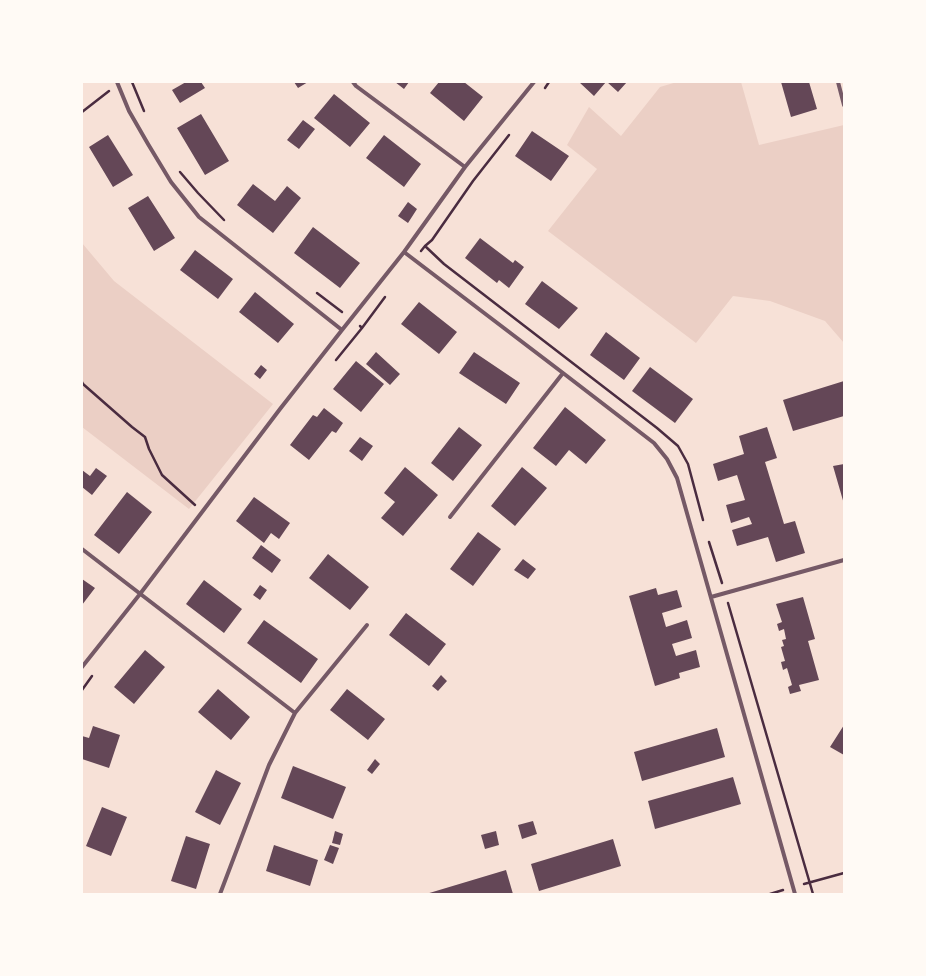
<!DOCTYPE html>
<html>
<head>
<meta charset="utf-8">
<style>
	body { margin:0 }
	#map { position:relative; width:926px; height:976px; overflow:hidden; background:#f7e1d7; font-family:Cabin,sans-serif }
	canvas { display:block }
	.frame { position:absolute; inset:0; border:83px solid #fffaf5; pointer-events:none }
</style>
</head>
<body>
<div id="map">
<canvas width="926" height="976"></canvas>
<div class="frame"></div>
</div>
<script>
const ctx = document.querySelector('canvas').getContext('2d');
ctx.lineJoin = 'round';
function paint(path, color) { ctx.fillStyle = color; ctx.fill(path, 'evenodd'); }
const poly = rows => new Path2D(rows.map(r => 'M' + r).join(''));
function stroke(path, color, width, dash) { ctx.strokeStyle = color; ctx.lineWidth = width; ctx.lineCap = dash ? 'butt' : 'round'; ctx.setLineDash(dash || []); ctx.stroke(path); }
paint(poly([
	[677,82,741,82,759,145,844,125,844,343,825,321,770,301,733,296,696,343,548,231,597,169,567,145,589,107,621,136,660,87],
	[82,243,114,281,273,404,189,509,82,427]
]), '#ebcfc5');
paint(poly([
	[186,82,201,82,205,88,180,103,172,90],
	[294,82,308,82,298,88],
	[395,82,409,82,404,89],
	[439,82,464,82,483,97,464,121,430,93],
	[579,82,606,82,594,96],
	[607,82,627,82,618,92],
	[781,82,809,82,817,109,791,117],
	[334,94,370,123,350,147,314,118],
	[201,114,229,161,205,175,177,128],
	[303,120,315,129,299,149,287,140],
	[532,131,569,156,551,181,515,156],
	[108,135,133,175,113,187,89,147],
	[384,135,421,164,404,187,366,158],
	[253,184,275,201,287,186,301,198,273,233,237,205],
	[148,196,175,238,154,251,128,208],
	[408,202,417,209,408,223,398,216],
	[313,227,360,263,340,288,294,253],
	[480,238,513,263,515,260,524,267,509,288,499,280,497,283,465,258],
	[195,250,233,279,218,299,180,270],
	[542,281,578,308,559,329,525,304],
	[255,292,294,324,278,343,239,312],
	[419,302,457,332,439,354,401,324],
	[606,332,640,358,624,380,590,355],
	[376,352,400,374,390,385,366,364],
	[474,352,520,383,506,404,459,373],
	[356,361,384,384,361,412,333,389],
	[261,365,267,370,260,379,254,374],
	[650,367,693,399,675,423,632,391],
	[844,381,844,416,793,431,783,400],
	[565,407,606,440,586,464,569,450,556,466,533,448],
	[324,408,343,423,336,433,332,431,309,460,290,445,313,415,317,417],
	[459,427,482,445,453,481,431,463],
	[767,427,777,458,765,462,784,524,795,521,805,553,776,562,768,537,737,546,732,530,752,524,749,517,731,523,726,505,745,500,737,475,718,481,713,464,744,454,739,436],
	[360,437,373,446,362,461,349,451],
	[844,464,844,504,833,466],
	[405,467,438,495,403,536,381,518,395,502,384,493],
	[522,467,547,488,515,526,491,506],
	[96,468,107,476,92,495,82,487,82,470,90,476],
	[127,492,152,512,119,554,94,535],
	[254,497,290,523,279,539,271,533,264,543,236,521],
	[478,532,501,549,473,586,450,569],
	[261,545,281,560,272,573,252,558],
	[328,554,369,587,350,610,309,578],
	[523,559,536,569,528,579,514,570],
	[82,579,95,588,82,605],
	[204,580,242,609,224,633,186,604],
	[260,585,267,590,260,600,253,595],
	[656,588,658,595,677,590,682,607,662,613,666,627,687,620,692,638,672,644,676,656,696,650,700,667,679,673,680,678,655,686,629,596],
	[803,597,815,639,808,641,819,680,799,685,801,691,790,694,788,687,792,685,787,668,783,670,781,662,785,661,781,647,784,646,782,640,786,639,784,629,779,631,777,624,782,622,776,604],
	[406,613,446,644,429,666,389,635],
	[264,620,318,659,301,683,247,643],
	[145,650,165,667,134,704,114,687],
	[441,675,447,681,438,691,432,686],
	[218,689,250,717,231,740,198,712],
	[347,689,385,719,368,740,330,710],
	[844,725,844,755,830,747],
	[93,726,120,735,109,768,82,759,83,755,82,755,82,736,89,738],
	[717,728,725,757,642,781,634,752],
	[375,759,380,764,372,774,367,770],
	[293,766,346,787,333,819,281,798],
	[216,770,241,783,220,825,195,812],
	[733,777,741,804,655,829,648,801],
	[102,807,127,817,111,856,86,846],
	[533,821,537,834,522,839,518,825],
	[335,831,343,834,340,845,332,843],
	[496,831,499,845,485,849,481,835],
	[186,836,210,844,196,889,171,881],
	[613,839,621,866,539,891,531,864],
	[274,845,318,860,310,886,266,871],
	[330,845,339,848,333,864,324,860],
	[506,870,513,894,426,894]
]), '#644757');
stroke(poly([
	[132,82,144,111],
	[545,88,549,82],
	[82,112,109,91],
	[180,172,198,193,224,220],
	[425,246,432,240,473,181,509,135],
	[421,251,425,246,444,264,657,428,678,446,688,464,703,520],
	[317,293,342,312],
	[360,326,362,328,385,297],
	[336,360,362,328],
	[82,382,83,384,132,427,145,437,149,449,162,475,195,505],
	[709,542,722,583],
	[728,603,813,894],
	[82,690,92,676],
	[804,884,844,873],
	[770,894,783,890]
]), '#4a2c40', 2.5);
stroke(poly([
	[117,82,129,111,148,144,171,182,199,217,342,330],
	[353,82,356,86,465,167],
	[838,82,844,105],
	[404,252,563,373,654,443,667,459,677,478,795,894],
	[450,517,563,373],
	[82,549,295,713],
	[711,597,844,560],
	[82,667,140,594,280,409,342,330,404,252,465,167,534,82],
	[220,894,269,765,295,713,367,625]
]), '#755966', 4);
</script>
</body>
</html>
